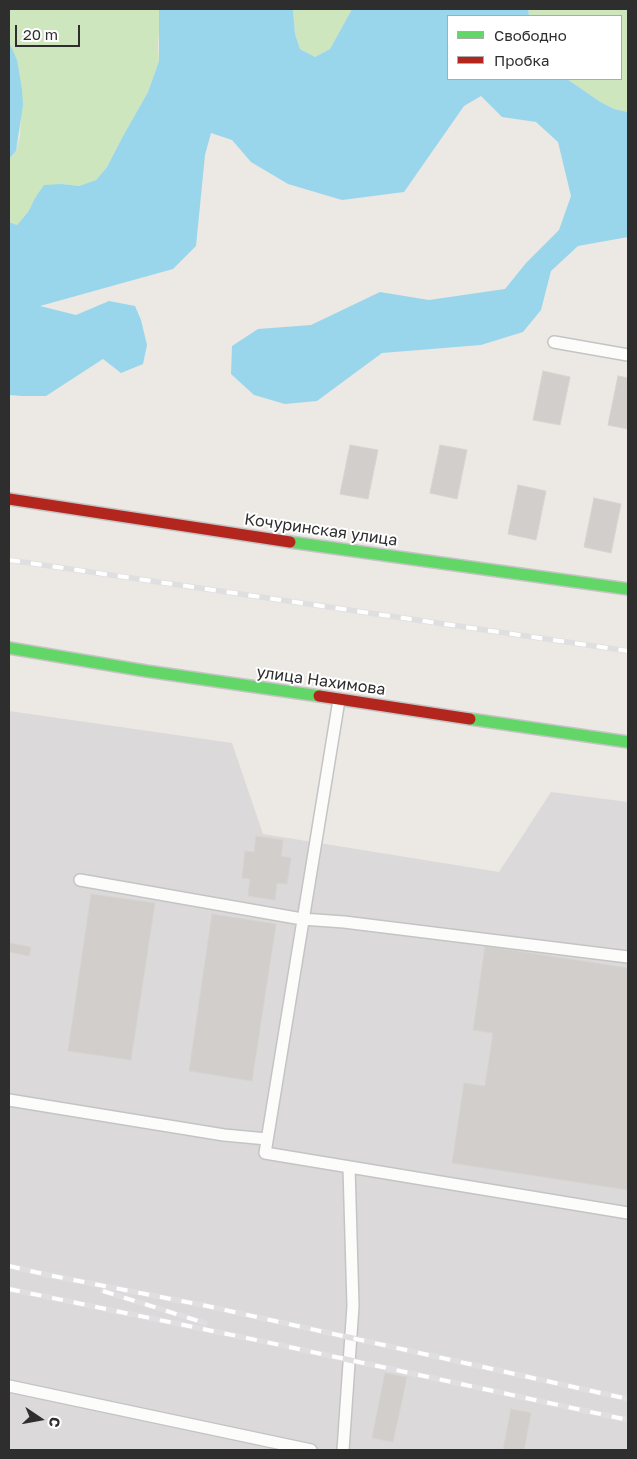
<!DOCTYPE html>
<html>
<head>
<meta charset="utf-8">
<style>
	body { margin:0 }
	#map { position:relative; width:637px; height:1459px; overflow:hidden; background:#ece8e4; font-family:"Golos Text",sans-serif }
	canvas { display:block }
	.frame { position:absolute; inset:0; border:10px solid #2e2e2e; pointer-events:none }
	.legend { position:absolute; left:447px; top:15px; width:175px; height:65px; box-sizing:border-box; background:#fff; border:1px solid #ababab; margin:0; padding:6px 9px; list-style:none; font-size:15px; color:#2e2e2e }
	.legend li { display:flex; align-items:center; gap:10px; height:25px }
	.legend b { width:25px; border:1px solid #ababab }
	.north { position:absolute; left:15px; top:1394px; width:50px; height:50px; -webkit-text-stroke:4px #fff; paint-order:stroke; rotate:102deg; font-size:14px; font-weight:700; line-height:20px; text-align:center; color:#2e2e2e }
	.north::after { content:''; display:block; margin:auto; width:18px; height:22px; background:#2e2e2e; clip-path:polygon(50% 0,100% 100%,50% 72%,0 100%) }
	.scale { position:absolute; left:15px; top:25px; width:65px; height:22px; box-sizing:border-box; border:2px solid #2e2e2e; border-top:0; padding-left:6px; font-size:15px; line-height:18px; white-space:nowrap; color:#2e2e2e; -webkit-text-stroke:4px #fff; paint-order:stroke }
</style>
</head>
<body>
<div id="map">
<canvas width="637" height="1459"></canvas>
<div class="frame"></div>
<ul class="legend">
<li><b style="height:6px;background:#63d668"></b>Свободно</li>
<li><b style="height:6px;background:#b3261e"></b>Пробка</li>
</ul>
<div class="north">С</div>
<div class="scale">20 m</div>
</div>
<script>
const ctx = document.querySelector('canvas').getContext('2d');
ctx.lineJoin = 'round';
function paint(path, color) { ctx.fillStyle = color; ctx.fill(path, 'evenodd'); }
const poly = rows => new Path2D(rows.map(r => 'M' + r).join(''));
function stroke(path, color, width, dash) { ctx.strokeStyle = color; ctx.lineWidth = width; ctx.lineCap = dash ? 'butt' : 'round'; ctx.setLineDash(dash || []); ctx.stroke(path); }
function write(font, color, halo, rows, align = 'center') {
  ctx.font = font + ' "Golos Text",sans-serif'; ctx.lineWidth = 4; ctx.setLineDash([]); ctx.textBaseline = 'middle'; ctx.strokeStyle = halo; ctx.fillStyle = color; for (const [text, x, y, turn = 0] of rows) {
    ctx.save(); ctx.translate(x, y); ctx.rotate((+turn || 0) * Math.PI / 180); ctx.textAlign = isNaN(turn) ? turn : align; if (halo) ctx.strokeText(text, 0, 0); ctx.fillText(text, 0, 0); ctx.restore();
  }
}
paint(poly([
	[9,711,232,743,263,834,499,872,551,792,628,802,628,1450,9,1450]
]), '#dcd9db');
paint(poly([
	[9,9,159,9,160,15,158,46,159,61,148,92,123,136,107,167,96,180,79,186,62,184,35,198,28,212,17,225,9,222,9,159,16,151,20,135,22,89,9,42],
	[293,9,352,9,330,49,315,57,300,49,295,34],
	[528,9,628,9,628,112,614,109,599,101,567,79,621,79,621,16,529,16]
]), '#cee6be');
paint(poly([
	[159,9,293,9,295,34,300,49,315,57,330,49,352,9,528,9,529,16,448,16,448,79,567,79,599,101,614,109,628,112,628,237,578,246,551,271,541,310,523,332,481,345,382,353,317,401,285,404,254,395,231,374,232,346,258,329,311,325,380,292,429,300,505,289,526,263,559,230,571,196,558,142,536,122,502,117,481,96,464,106,404,192,342,200,288,184,251,162,232,140,211,133,205,155,196,246,173,269,40,306,76,315,109,301,135,306,141,320,147,345,143,364,121,373,103,359,46,396,22,396,9,395,9,222,17,225,28,212,35,198,44,185,62,184,79,186,96,180,107,167,123,136,148,92,159,61],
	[9,42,17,60,22,89,23,105,16,151,9,159]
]), '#99d6ec');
const building = poly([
	[543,371,570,377,560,425,533,420,543,371],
	[618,376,628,378,628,429,608,425,618,376],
	[350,445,378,450,368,499,340,494,350,445],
	[440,445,467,450,457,499,430,493,440,445],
	[518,485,546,491,536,540,508,534,518,485],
	[594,498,621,504,611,553,584,547,594,498],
	[256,836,283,840,281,856,291,858,287,884,277,883,275,900,248,896,250,879,242,878,245,851,254,852,256,836],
	[91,894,155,903,131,1060,68,1051,91,894],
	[212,914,276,924,252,1081,189,1071,212,914],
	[10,943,31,947,29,956,9,952,10,943],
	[485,946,628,968,628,1190,452,1163,464,1083,485,1086,493,1033,473,1030,485,946],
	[385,1373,407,1377,393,1442,372,1438,385,1373],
	[511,1409,531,1413,524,1450,503,1450,511,1409]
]);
paint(building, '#d1cecb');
stroke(building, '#d7d4d0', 1);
const lane = poly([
	[554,342,628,355],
	[339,700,265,1153,628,1213],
	[80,880,302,919,344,922,628,957],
	[9,1100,224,1135,267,1139],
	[9,1386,311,1450],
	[343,1450,353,1306,349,1167]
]);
const fast = poly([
	[290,542,628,589],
	[9,648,146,671,319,696],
	[470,719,628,742]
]);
const jam = poly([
	[9,499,290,542],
	[319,696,470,719]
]);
stroke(lane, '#c5c4c5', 14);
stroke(fast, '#c5c4c5', 14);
stroke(jam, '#c5c4c5', 14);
stroke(lane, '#fcfcfb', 11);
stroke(fast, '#63d668', 11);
stroke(jam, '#b3261e', 11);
const rail = poly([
	[9,560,628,651],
	[9,1266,48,1275,207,1306,628,1399],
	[9,1289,266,1342,628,1420],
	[103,1291,205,1323]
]);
stroke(rail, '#dfdfe1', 5.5);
stroke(rail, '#fff', 4, [11]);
write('16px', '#2e2e2e', '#fff', [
	["Кочуринская улица",321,530,8],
	["улица Нахимова",321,681,8]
]);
</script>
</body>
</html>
